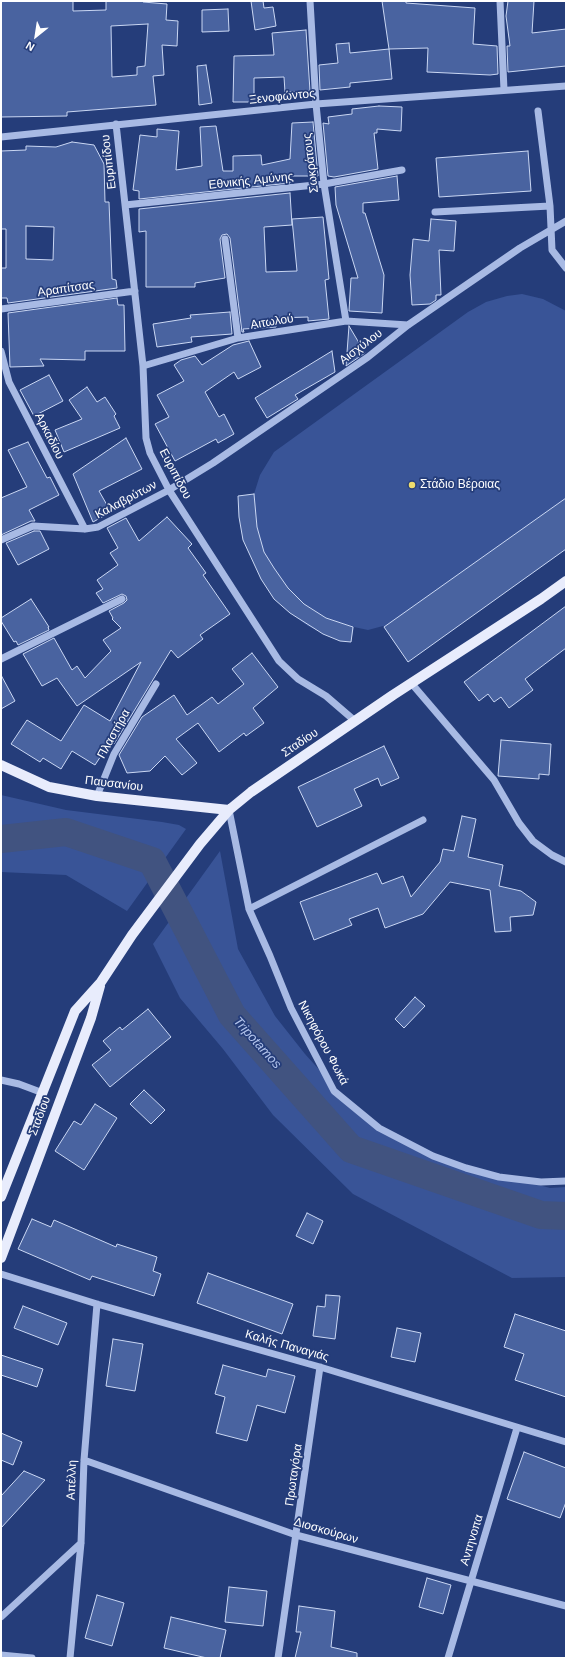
<!DOCTYPE html>
<html>
<head>
<meta charset="utf-8">
<style>
	body { margin:0 }
	#map { position:relative; width:567px; height:1659px; overflow:hidden; background:#253d7a; font-family:Arial,sans-serif }
	canvas { display:block }
	.frame { position:absolute; inset:0; border:2px solid #fff; pointer-events:none }
	.north { position:absolute; left:16px; top:16px; width:40px; height:40px; -webkit-text-stroke:3px #253d7a; paint-order:stroke; rotate:210deg; font-size:11px; font-weight:700; line-height:16px; text-align:center; color:#fff }
	.north::after { content:''; display:block; margin:auto; width:14px; height:18px; background:#fff; clip-path:polygon(50% 0,100% 100%,50% 72%,0 100%) }
</style>
</head>
<body>
<div id="map">
<canvas width="567" height="1659"></canvas>
<div class="frame"></div>
<div class="north">N</div>
</div>
<script>
const ctx = document.querySelector('canvas').getContext('2d');
ctx.lineJoin = 'round';
function paint(path, color) { ctx.fillStyle = color; ctx.fill(path, 'evenodd'); }
const poly = rows => new Path2D(rows.map(r => 'M' + r).join(''));
function stroke(path, color, width, dash) { ctx.strokeStyle = color; ctx.lineWidth = width; ctx.lineCap = dash ? 'butt' : 'round'; ctx.setLineDash(dash || []); ctx.stroke(path); }
function write(font, color, halo, rows, align = 'center') {
  ctx.font = font + ' Arial,sans-serif'; ctx.lineWidth = 3.5; ctx.setLineDash([]); ctx.textBaseline = 'middle'; ctx.strokeStyle = halo; ctx.fillStyle = color; for (const [text, x, y, turn = 0] of rows) {
    ctx.save(); ctx.translate(x, y); ctx.rotate((+turn || 0) * Math.PI / 180); ctx.textAlign = isNaN(turn) ? turn : align; if (halo) ctx.strokeText(text, 0, 0); ctx.fillText(text, 0, 0); ctx.restore();
  }
}
paint(poly([
	[522,294,543,299,566,311,566,549,408,662,383,626,368,630,354,627,351,642,340,641,308,626,290,613,274,599,261,579,243,540,239,517,238,496,254,494,260,475,274,452,468,312,486,302,507,296],
	[1,795,66,810,162,822,179,825,186,829,127,911,66,875,1,872],
	[220,851,238,949,275,1016,305,1054,351,1105,420,1153,550,1188,566,1187,566,1277,512,1278,353,1194,273,1115,223,1049,180,998,153,944]
]), '#395497');
stroke(poly([
	[1,839,66,832,152,861,232,1015,351,1149,541,1215,566,1216]
]), '#415380', 28);
const building = poly([
	[1,1,73,1,73,11,106,10,106,1,143,1,143,2,167,4,166,20,178,21,177,46,162,45,164,75,153,76,156,105,67,112,67,116,1,117,1,1],
	[148,24,145,66,137,67,137,75,112,77,111,26,148,24],
	[251,1,263,1,264,8,273,7,276,26,255,30,251,1],
	[382,1,406,1,406,3,475,8,473,44,497,46,498,74,490,75,427,72,428,48,389,49,382,1],
	[508,1,534,1,532,33,566,29,566,66,508,72,507,46,510,46,506,16,508,1],
	[228,9,229,31,202,32,202,10,228,9],
	[306,30,310,91,285,92,284,77,254,78,254,102,233,102,234,56,274,55,272,33,306,30],
	[349,43,350,53,389,49,392,79,350,83,350,87,320,90,319,65,338,63,336,44,349,43],
	[206,65,212,103,199,105,197,66,206,65],
	[379,106,402,107,401,131,377,129,377,133,374,133,378,169,334,177,328,176,323,123,329,124,328,117,352,114,352,109,379,106],
	[313,122,318,176,290,176,290,183,139,199,139,191,133,190,140,135,157,137,157,129,179,131,176,170,202,166,200,127,216,126,223,171,233,171,233,156,261,155,262,165,290,159,292,123,313,122],
	[72,142,94,145,104,164,105,202,109,202,112,279,116,280,117,288,8,303,7,298,1,298,1,268,6,268,6,229,1,229,1,151,26,150,26,146,56,147,72,142],
	[26,226,54,227,53,260,26,259,26,226],
	[528,151,531,191,439,197,436,158,528,151],
	[397,176,399,200,363,203,363,213,365,213,384,275,382,313,349,311,351,278,358,278,336,205,335,187,397,176],
	[290,193,292,225,264,227,266,272,297,271,292,219,323,217,329,279,325,280,329,319,308,321,308,317,276,318,276,327,243,329,244,332,242,332,230,238,227,234,222,235,220,239,225,278,195,283,195,287,146,287,146,231,139,232,139,209,290,193],
	[431,219,456,221,454,251,439,250,441,295,436,295,436,300,430,304,412,305,410,275,413,239,429,241,431,219],
	[117,298,118,305,124,305,125,351,85,351,85,360,40,359,44,366,10,367,8,313,117,298],
	[230,312,232,334,191,337,192,342,157,347,153,324,191,318,190,315,230,312],
	[349,326,365,353,346,366,349,326],
	[249,341,261,367,238,379,234,372,205,392,219,417,224,414,234,434,218,443,216,439,175,461,155,424,169,417,157,395,184,381,174,365,181,360,195,356,202,365,233,345,249,341],
	[332,351,335,372,295,395,298,399,267,418,255,398,332,351],
	[49,375,63,401,34,416,20,390,49,375],
	[87,387,97,402,105,397,116,414,114,416,120,428,64,452,55,430,82,419,69,400,87,387],
	[126,438,142,469,99,491,111,512,93,522,73,474,126,438],
	[28,442,47,478,50,477,59,495,29,510,35,521,31,521,1,535,1,498,27,487,8,450,28,442],
	[254,494,257,527,264,552,274,568,288,588,304,604,326,618,353,627,351,642,340,641,323,634,290,613,274,599,261,579,243,540,239,517,238,496,254,494],
	[566,498,566,549,408,662,384,627,566,498],
	[167,517,192,544,188,548,206,573,203,575,230,614,200,635,203,639,178,658,171,650,114,744,112,739,95,765,72,751,61,769,43,758,40,762,11,744,27,720,61,741,84,705,110,721,141,662,77,706,57,678,42,686,23,654,54,638,72,670,77,666,85,678,111,651,103,640,121,628,112,619,113,618,109,611,124,603,127,600,126,596,122,594,103,603,96,593,103,589,97,580,118,565,110,553,118,548,107,528,126,518,139,541,167,517],
	[34,531,40,531,49,549,18,565,6,543,34,531],
	[31,599,49,627,48,627,49,630,18,645,16,641,14,642,1,621,1,618,31,599],
	[566,606,566,648,525,679,533,690,509,708,501,697,494,702,488,694,479,701,464,682,566,606],
	[252,653,278,687,253,708,264,723,246,736,244,733,219,752,198,723,176,739,197,763,182,775,165,756,150,771,127,773,119,755,142,717,174,695,187,715,212,697,218,704,244,684,232,669,252,653],
	[1,675,15,701,1,709,1,675],
	[501,740,551,744,549,775,539,774,539,779,498,776,501,740],
	[384,746,399,778,381,786,378,778,354,789,362,806,317,827,298,787,384,746],
	[462,816,476,819,468,857,503,865,499,886,521,891,536,902,533,915,510,917,511,931,495,932,490,890,450,882,423,914,385,928,378,908,349,919,352,925,314,940,300,902,377,873,382,884,403,876,411,897,440,862,443,849,454,851,462,816],
	[415,997,425,1006,404,1028,395,1019,415,997],
	[148,1009,171,1037,110,1087,92,1065,111,1050,103,1041,120,1027,122,1030,148,1009],
	[144,1090,165,1110,151,1124,130,1104,144,1090],
	[95,1104,117,1118,84,1170,55,1151,74,1121,81,1125,95,1104],
	[307,1213,323,1221,313,1244,296,1236,307,1213],
	[32,1219,51,1227,54,1220,116,1247,117,1244,157,1257,153,1271,161,1274,154,1296,92,1276,90,1280,18,1249,32,1219],
	[208,1273,293,1304,282,1334,197,1303,208,1273],
	[326,1295,340,1296,335,1339,313,1336,317,1306,325,1307,326,1295],
	[23,1306,67,1323,58,1345,14,1328,23,1306],
	[515,1314,566,1331,566,1397,515,1380,524,1354,504,1347,515,1314],
	[397,1328,421,1333,415,1362,391,1357,397,1328],
	[113,1339,143,1344,135,1391,106,1386,113,1339],
	[1,1355,43,1369,37,1387,1,1375,1,1355],
	[223,1365,266,1377,268,1369,295,1376,285,1413,257,1405,247,1441,216,1433,225,1397,215,1394,223,1365],
	[1,1433,22,1442,13,1465,1,1460,1,1433],
	[524,1452,566,1468,566,1502,560,1518,507,1499,524,1452],
	[24,1471,45,1480,1,1528,1,1496,24,1471],
	[427,1578,451,1585,443,1614,419,1607,427,1578],
	[229,1587,267,1591,263,1626,225,1622,229,1587],
	[97,1595,124,1603,112,1646,85,1638,97,1595],
	[299,1606,335,1611,331,1647,357,1653,357,1658,295,1658,301,1632,296,1632,299,1606],
	[171,1617,226,1630,220,1658,207,1658,164,1648,171,1617]
]);
paint(building, '#4963a0');
stroke(building, '#cad7f3', 1);
stroke(poly([
	[310,1,316,104,324,184,346,321],
	[500,1,504,90],
	[538,111,550,206,552,250,566,268],
	[116,124,143,366,146,438,150,453,169,490,279,661,298,679,326,696,355,721],
	[1,137,316,104,566,86],
	[125,205,324,184,402,170],
	[435,212,550,206],
	[225,239,238,338],
	[1,309,135,291],
	[1,351,9,382,85,529],
	[143,366,238,338,346,321,408,325],
	[1,540,33,526,85,529,98,527,169,490,213,463,368,357,408,325,520,248,566,221],
	[1,659,122,599],
	[412,684,494,780,519,823,533,841,552,855,566,862],
	[97,796,114,754,156,684],
	[229,810,249,909,270,956,291,1008,334,1091,379,1128,433,1156,466,1168,499,1177,541,1182,566,1181],
	[249,909,423,820],
	[1,1080,19,1084,43,1093],
	[1,1274,97,1304,320,1367,566,1442],
	[84,1460,296,1535,566,1606],
	[1,1617,81,1543],
	[1,1655,32,1658],
	[70,1658,81,1543,84,1460,97,1304],
	[278,1658,320,1367],
	[448,1658,517,1428]
]), '#a8bae4', 7);
stroke(poly([
	[1,765,49,787,97,796,229,810],
	[1,1197,75,1011,101,982,132,935,200,844,229,810,251,792,393,695,541,599,566,581],
	[1,1258,91,1018,100,986]
]), '#e8ecfc', 10);
for (const [x, y, r, color] of [
	[412,485,4,"#eddc6d"]
]) { const dot = new Path2D(); dot.arc(x, y, r, 0, 2 * Math.PI); ctx.fillStyle = color; ctx.fill(dot); stroke(dot, '#253d7a', 1.5); }
write('12px', '#fff', '#253d7a', [
	["Ξενοφώντος",282,97,-6],
	["Ευριπίδου",109,162,-97],
	["Σωκράτους",311,163,-97],
	["Εθνικής Αμύνης",251,181,-6],
	["Αραπίτσας",66,289,-8],
	["Αιτωλού",272,322,-9],
	["Αισχύλου",361,347,-37],
	["Αρκαδίου",49,436,63],
	["Ευριπίδου",175,474,62],
	["Καλαβρύτων",126,500,-28],
	["Πλαστήρα",114,734,-61],
	["Σταδίου",300,743,-34],
	["Παυσανίου",114,784,7],
	["Νικηφόρου Φωκά",323,1043,62],
	["Σταδίου",40,1116,-69],
	["Καλής Παναγιάς",287,1346,16],
	["Πρωταγόρα",294,1475,-82],
	["Απέλλη",72,1480,-88],
	["Διοσκούρων",326,1531,16],
	["Αντηνοπα",472,1540,-73]
]);
write('12px', '#fff', '#253d7a', [
	["Στάδιο Βέροιας",420,485]
], 'left');
write('italic 13px', '#b3c4ec', '#253d7a', [
	["Tripotamos",257,1043,48]
]);
</script>
</body>
</html>
